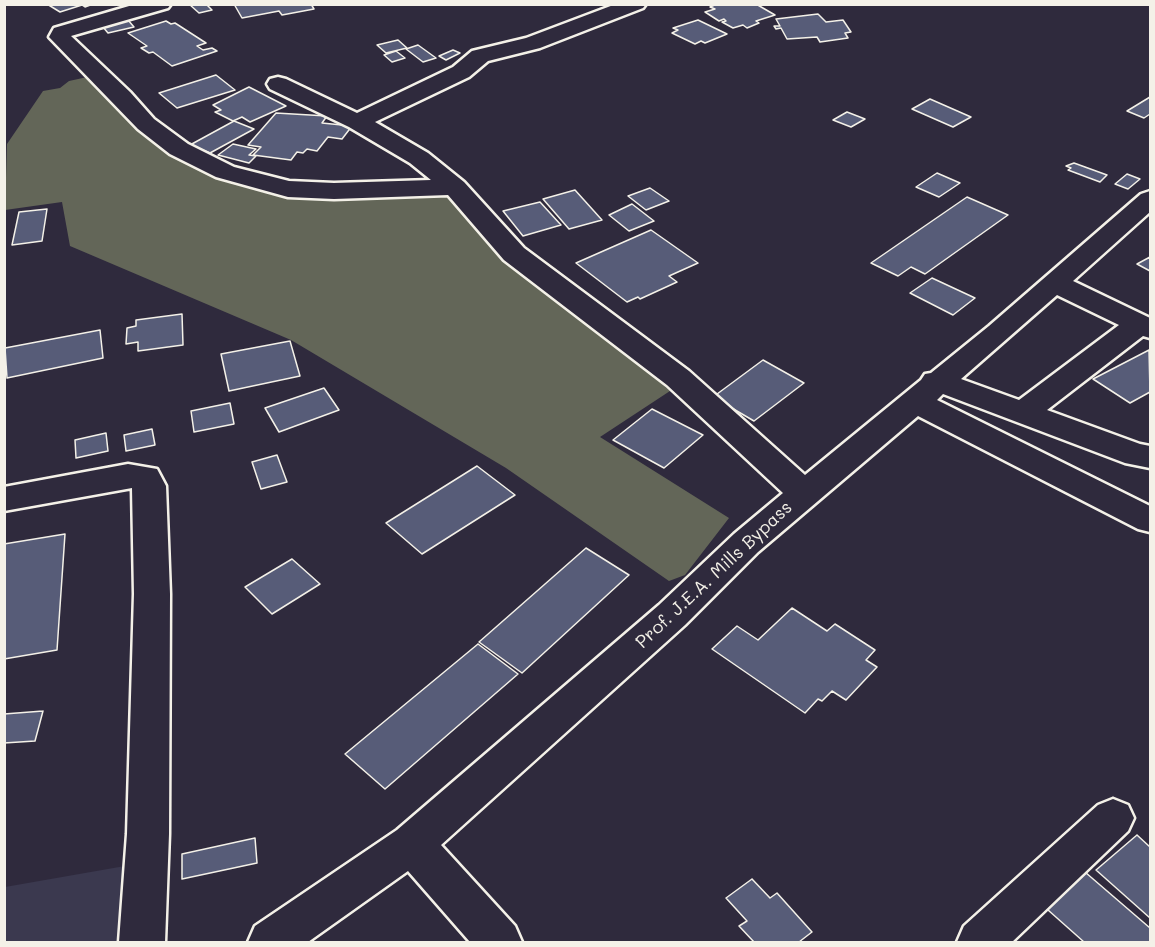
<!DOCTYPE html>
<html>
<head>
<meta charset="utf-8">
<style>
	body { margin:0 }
	#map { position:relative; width:1155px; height:947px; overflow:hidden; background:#2f2a3d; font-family:Mali,sans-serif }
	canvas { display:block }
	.frame { position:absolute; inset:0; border:6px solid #f4f1e8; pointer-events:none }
</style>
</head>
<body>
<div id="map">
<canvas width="1155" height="947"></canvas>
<div class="frame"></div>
</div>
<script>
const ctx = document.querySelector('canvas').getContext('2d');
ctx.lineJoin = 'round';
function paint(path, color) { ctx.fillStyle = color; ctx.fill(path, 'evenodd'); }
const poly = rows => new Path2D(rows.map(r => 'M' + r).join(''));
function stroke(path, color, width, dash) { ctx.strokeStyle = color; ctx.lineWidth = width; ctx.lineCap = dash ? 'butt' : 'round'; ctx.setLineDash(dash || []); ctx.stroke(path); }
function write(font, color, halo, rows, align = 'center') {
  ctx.font = font + ' Mali,sans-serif'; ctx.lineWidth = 5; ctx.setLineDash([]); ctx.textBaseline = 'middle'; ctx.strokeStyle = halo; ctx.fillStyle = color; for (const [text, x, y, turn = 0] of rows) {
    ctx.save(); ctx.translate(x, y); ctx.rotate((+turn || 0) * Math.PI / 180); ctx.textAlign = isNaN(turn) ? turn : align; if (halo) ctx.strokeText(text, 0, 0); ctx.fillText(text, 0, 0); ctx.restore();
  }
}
paint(poly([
	[125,866,123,942,5,942,5,887]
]), '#3b394f');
paint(poly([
	[92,76,131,114,249,185,447,194,670,391,600,437,729,518,685,575,669,581,506,468,291,340,70,246,62,202,5,210,7,144,43,91,60,88,69,81]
]), '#636658');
const building = poly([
	[47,4,93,4,85,7,82,5,60,12,47,4],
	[189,4,206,4,212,10,199,13,189,4],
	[234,4,311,4,314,9,282,15,279,11,242,18,234,4],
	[717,4,756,4,775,15,756,21,759,23,747,28,743,25,733,28,722,22,726,21,724,19,719,21,705,12,715,9,710,7,717,4],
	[818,14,826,22,843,20,851,32,845,33,848,38,820,42,817,37,787,39,781,28,776,29,774,26,780,26,776,19,818,14],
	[128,20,134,27,108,33,103,27,128,20],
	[698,20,727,34,705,43,701,41,695,44,672,33,678,30,673,28,698,20],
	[166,21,171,24,175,23,206,43,197,46,203,50,212,48,217,51,172,66,153,52,149,53,141,48,147,46,128,33,166,21],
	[398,40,407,48,386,53,377,45,398,40],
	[418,45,436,58,423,62,406,49,418,45],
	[453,50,460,53,446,60,439,56,453,50],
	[396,51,405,58,392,62,384,55,396,51],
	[216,75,235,90,177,108,159,93,216,75],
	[249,87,286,106,250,122,242,117,233,121,215,112,221,110,213,105,249,87],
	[1150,97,1150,114,1144,118,1127,111,1150,97],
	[930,99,971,117,953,127,912,109,930,99],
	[847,112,865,119,851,127,833,120,847,112],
	[276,113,327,116,322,123,352,126,342,139,328,137,317,151,307,149,303,153,297,152,291,160,253,155,261,147,248,145,276,113],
	[234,121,254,129,210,153,190,145,234,121],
	[233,144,256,149,249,155,256,156,249,163,218,155,233,144],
	[1074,163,1107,175,1100,182,1068,170,1071,168,1066,166,1074,163],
	[937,173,960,183,939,197,916,187,937,173],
	[1127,174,1140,179,1128,189,1115,184,1127,174],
	[650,188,669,201,646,210,628,196,650,188],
	[575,190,602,220,569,229,543,199,575,190],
	[967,197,1008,215,925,274,911,267,898,276,871,263,967,197],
	[540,202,561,225,523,236,503,211,540,202],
	[632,204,654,221,629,231,609,215,632,204],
	[47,209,42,241,12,245,19,212,47,209],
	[651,230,698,263,669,276,677,282,640,299,638,297,627,302,576,263,651,230],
	[1150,257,1150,271,1137,264,1150,257],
	[932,278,975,298,953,315,910,293,932,278],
	[182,314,183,345,138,351,138,342,126,344,127,328,136,326,136,320,182,314],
	[100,330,103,358,7,378,5,348,100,330],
	[290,341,300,376,229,391,221,354,290,341],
	[1149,350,1150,392,1130,403,1093,379,1149,350],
	[763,360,804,383,754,421,713,397,763,360],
	[324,388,339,410,279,432,265,408,324,388],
	[230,403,234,424,194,432,191,411,230,403],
	[652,409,703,435,664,468,613,440,652,409],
	[152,429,155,445,126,451,124,435,152,429],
	[106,433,108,451,76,458,75,440,106,433],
	[277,455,287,482,261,489,252,462,277,455],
	[477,466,515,495,422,554,386,523,477,466],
	[65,534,57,650,4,659,4,544,65,534],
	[586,548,629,575,522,673,479,642,586,548],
	[292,559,320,584,272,614,245,587,292,559],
	[792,608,827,631,835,624,875,650,866,660,877,667,846,700,832,691,822,701,818,699,805,713,712,649,737,626,758,640,792,608],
	[478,644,518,674,385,789,345,754,478,644],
	[43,711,35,741,4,743,4,714,43,711],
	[1137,835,1150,847,1150,918,1096,870,1137,835],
	[255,838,257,863,182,879,182,854,255,838],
	[1078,866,1150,928,1150,942,1084,942,1039,902,1078,866],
	[752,879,770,898,777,893,812,932,799,942,754,942,739,926,747,921,726,898,752,879]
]);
paint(building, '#575c78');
stroke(building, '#f4f1e8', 1.5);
const minor = poly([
	[136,4,171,4,168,8,71,36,130,92,154,119,188,144,234,167,289,181,334,183,431,180,410,163,349,127,270,89,267,84,270,79,278,77,286,79,357,113,453,67,472,51,526,38,616,4,646,4,643,8,540,48,488,61,469,77,375,122,428,153,464,182,524,248,689,371,805,475,921,380,925,374,931,373,989,326,1141,194,1150,191,1150,212,1073,281,1150,318,1150,338,1143,336,1047,410,1140,444,1150,446,1150,468,1125,463,943,394,937,400,1150,506,1150,532,1138,529,918,416,758,552,685,625,441,845,515,926,522,942,470,942,408,871,308,942,248,942,255,926,397,830,659,605,734,534,783,493,667,385,504,260,448,195,334,199,288,197,216,177,170,154,138,129,49,37,54,28,136,4],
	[1057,295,1119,325,1019,400,961,379,1057,295],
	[128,464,157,469,166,486,170,594,169,834,165,942,119,942,127,834,134,594,132,488,4,511,4,487,128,464],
	[1113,799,1128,805,1134,818,1128,831,1012,942,957,942,964,926,1098,805,1113,799]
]);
stroke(minor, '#f4f1e8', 5);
paint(minor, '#2f2a3d');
write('18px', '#f4f1e8', '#2f2a3d', [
	["Prof. J.E.A. Mills Bypass",714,575,-43]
]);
</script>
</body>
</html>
